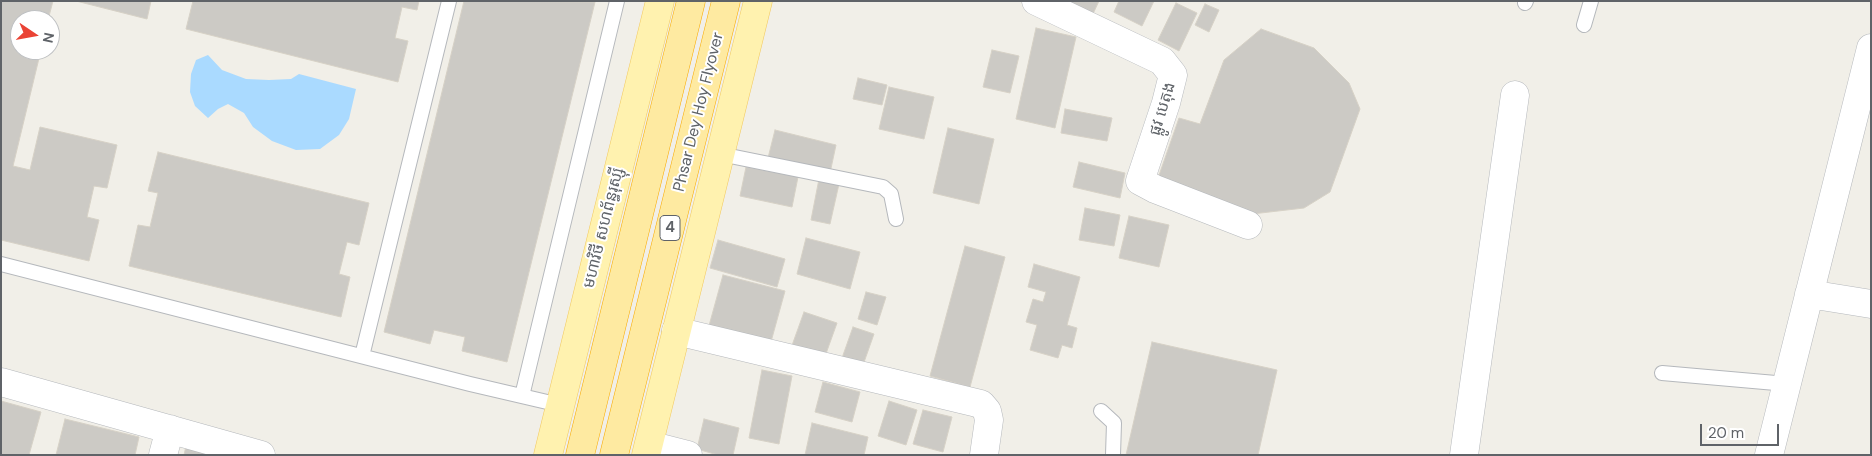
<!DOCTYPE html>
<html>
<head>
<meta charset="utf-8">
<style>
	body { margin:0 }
	#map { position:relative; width:1872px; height:456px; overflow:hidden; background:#f1efe8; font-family:"DM Sans",sans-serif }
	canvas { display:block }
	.frame { position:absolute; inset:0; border:2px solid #5f6368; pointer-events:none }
	.north { position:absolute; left:10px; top:10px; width:50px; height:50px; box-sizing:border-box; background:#fff; border:1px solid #bfc1c3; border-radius:50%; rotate:102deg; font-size:14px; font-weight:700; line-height:20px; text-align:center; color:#5f6368 }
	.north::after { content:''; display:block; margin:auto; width:18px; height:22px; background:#ea4335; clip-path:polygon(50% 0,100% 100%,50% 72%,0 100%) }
	.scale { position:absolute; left:1700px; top:424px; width:79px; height:22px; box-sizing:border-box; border:2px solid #5f6368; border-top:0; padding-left:6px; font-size:15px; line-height:18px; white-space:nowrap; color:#5f6368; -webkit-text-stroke:4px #fff; paint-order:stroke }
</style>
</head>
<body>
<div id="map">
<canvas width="1872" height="456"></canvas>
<div class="frame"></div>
<div class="north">N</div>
<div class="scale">20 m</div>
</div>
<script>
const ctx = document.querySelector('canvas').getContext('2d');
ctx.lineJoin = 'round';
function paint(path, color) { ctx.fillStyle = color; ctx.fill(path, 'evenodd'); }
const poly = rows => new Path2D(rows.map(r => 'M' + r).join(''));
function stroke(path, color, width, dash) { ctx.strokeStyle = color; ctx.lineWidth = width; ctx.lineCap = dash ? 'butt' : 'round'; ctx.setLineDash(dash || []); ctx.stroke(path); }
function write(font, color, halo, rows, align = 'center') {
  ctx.font = font + ' "DM Sans","Noto Sans Khmer",sans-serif'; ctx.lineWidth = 4; ctx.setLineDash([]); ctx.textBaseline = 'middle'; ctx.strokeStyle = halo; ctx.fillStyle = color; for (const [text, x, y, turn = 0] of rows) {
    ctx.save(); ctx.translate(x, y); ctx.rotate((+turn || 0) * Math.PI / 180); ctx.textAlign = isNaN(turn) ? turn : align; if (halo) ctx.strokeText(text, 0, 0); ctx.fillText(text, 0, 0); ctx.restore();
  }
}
paint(poly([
	[208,55,222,70,246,79,269,80,291,79,299,74,356,89,349,119,339,135,320,149,296,150,272,141,253,127,244,113,228,104,218,109,208,118,195,106,190,92,191,74,196,60]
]), '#aadaff');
const building = poly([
	[1,1,53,1,48,20,20,20,20,50,41,50,13,166,30,170,40,127,117,145,107,188,94,186,87,217,99,220,89,261,1,240,1,1],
	[76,1,151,1,147,19,76,1],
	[193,1,419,1,417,10,402,7,395,38,408,41,398,82,186,29,193,1],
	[464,1,595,2,507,362,462,351,465,337,434,330,430,344,384,332,464,1],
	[1066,1,1099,1,1092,16,1066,1],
	[1119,1,1154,1,1142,26,1114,12,1119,1],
	[1176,3,1197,13,1179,51,1158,40,1176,3],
	[1205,4,1219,10,1209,32,1195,25,1205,4],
	[1036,28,1076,37,1055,128,1016,119,1036,28],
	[1261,29,1314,48,1349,83,1360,109,1330,192,1304,208,1252,214,1157,181,1179,118,1200,124,1224,60,1261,29],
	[992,50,1019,56,1010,93,983,87,992,50],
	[858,78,887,85,882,105,853,99,858,78],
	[889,87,934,97,924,139,879,129,889,87],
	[1065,109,1112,118,1107,141,1061,133,1065,109],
	[948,128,994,139,979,204,933,193,948,128],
	[775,130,836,145,830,173,768,158,775,130],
	[158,152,369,203,359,245,347,242,339,274,350,277,341,317,129,266,138,225,150,227,158,193,148,191,158,152],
	[1079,162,1125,173,1120,198,1073,187,1079,162],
	[746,167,798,177,792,207,740,196,746,167],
	[819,179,839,184,830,224,811,220,819,179],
	[1085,208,1120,215,1114,246,1079,240,1085,208],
	[1129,216,1169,225,1159,267,1119,258,1129,216],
	[806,238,860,252,850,289,797,274,806,238],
	[718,240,785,259,777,287,710,268,718,240],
	[965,246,1005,257,970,387,930,376,965,246],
	[1034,264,1080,277,1067,325,1077,328,1072,348,1062,345,1058,358,1030,350,1037,325,1026,322,1033,299,1043,302,1046,292,1028,287,1034,264],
	[723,275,785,291,769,349,707,333,723,275],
	[866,292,886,297,877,325,858,319,866,292],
	[804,312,837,323,823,362,790,351,804,312],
	[853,327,874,334,863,365,842,358,853,327],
	[1152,342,1277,370,1258,455,1126,455,1152,342],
	[762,370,792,376,779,444,749,438,762,370],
	[823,382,860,392,852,422,815,412,823,382],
	[1,401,41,412,29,455,1,455,1,401],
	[889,401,917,410,906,445,878,436,889,401],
	[923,410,952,417,943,452,913,444,923,410],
	[65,419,139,437,135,455,56,455,65,419],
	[704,419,739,428,733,455,718,455,697,449,704,419],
	[812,423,868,437,864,455,805,455,812,423],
	[186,446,220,455,184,455,186,446]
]);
paint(building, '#cccac5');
stroke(building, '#d6d1c6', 1);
const service = poly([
	[1525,3,1526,1],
	[1584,25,1591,1],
	[720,154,883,187,891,194,896,219],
	[1,264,470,384,560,405],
	[362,356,449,1],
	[1662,373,1787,384],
	[522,396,617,1],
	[1101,411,1114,423,1113,455]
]);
const minor = poly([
	[1036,1,1162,61,1173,75,1166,103,1140,181,1155,189,1248,225],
	[1809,294,1871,304],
	[676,331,981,404,987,411,989,420,984,455],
	[1,382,261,455],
	[649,445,688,455],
	[163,455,170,429],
	[1464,455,1515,95],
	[1769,455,1871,48]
]);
const primary = poly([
	[548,455,660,1],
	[646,455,758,1]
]);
const trunk = poly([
	[580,455,691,1],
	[614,455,726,1]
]);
stroke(service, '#b5b8bc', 16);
stroke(minor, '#b5b8bc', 29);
stroke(primary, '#f2c960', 29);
stroke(trunk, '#f9ab00', 29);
stroke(service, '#fff', 14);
stroke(minor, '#fff', 28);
stroke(primary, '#fff2af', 28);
stroke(trunk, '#feeaa1', 28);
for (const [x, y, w] of [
	[670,228,20]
]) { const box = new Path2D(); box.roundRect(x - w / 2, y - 12.5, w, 25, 4); ctx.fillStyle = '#fff'; ctx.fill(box); stroke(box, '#5f6368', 1); }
write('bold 15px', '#5f6368', null, [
	["4",670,228]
]);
write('16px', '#5f6368', '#fff', [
	["ផ្លូវ បេតុង",1163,109,-73],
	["Phsar Dey Hoy Flyover",699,112,-76],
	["មហាវិថី សហព័ន្ធរុស្ស៊ី",604,228,-76]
]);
</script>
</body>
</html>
